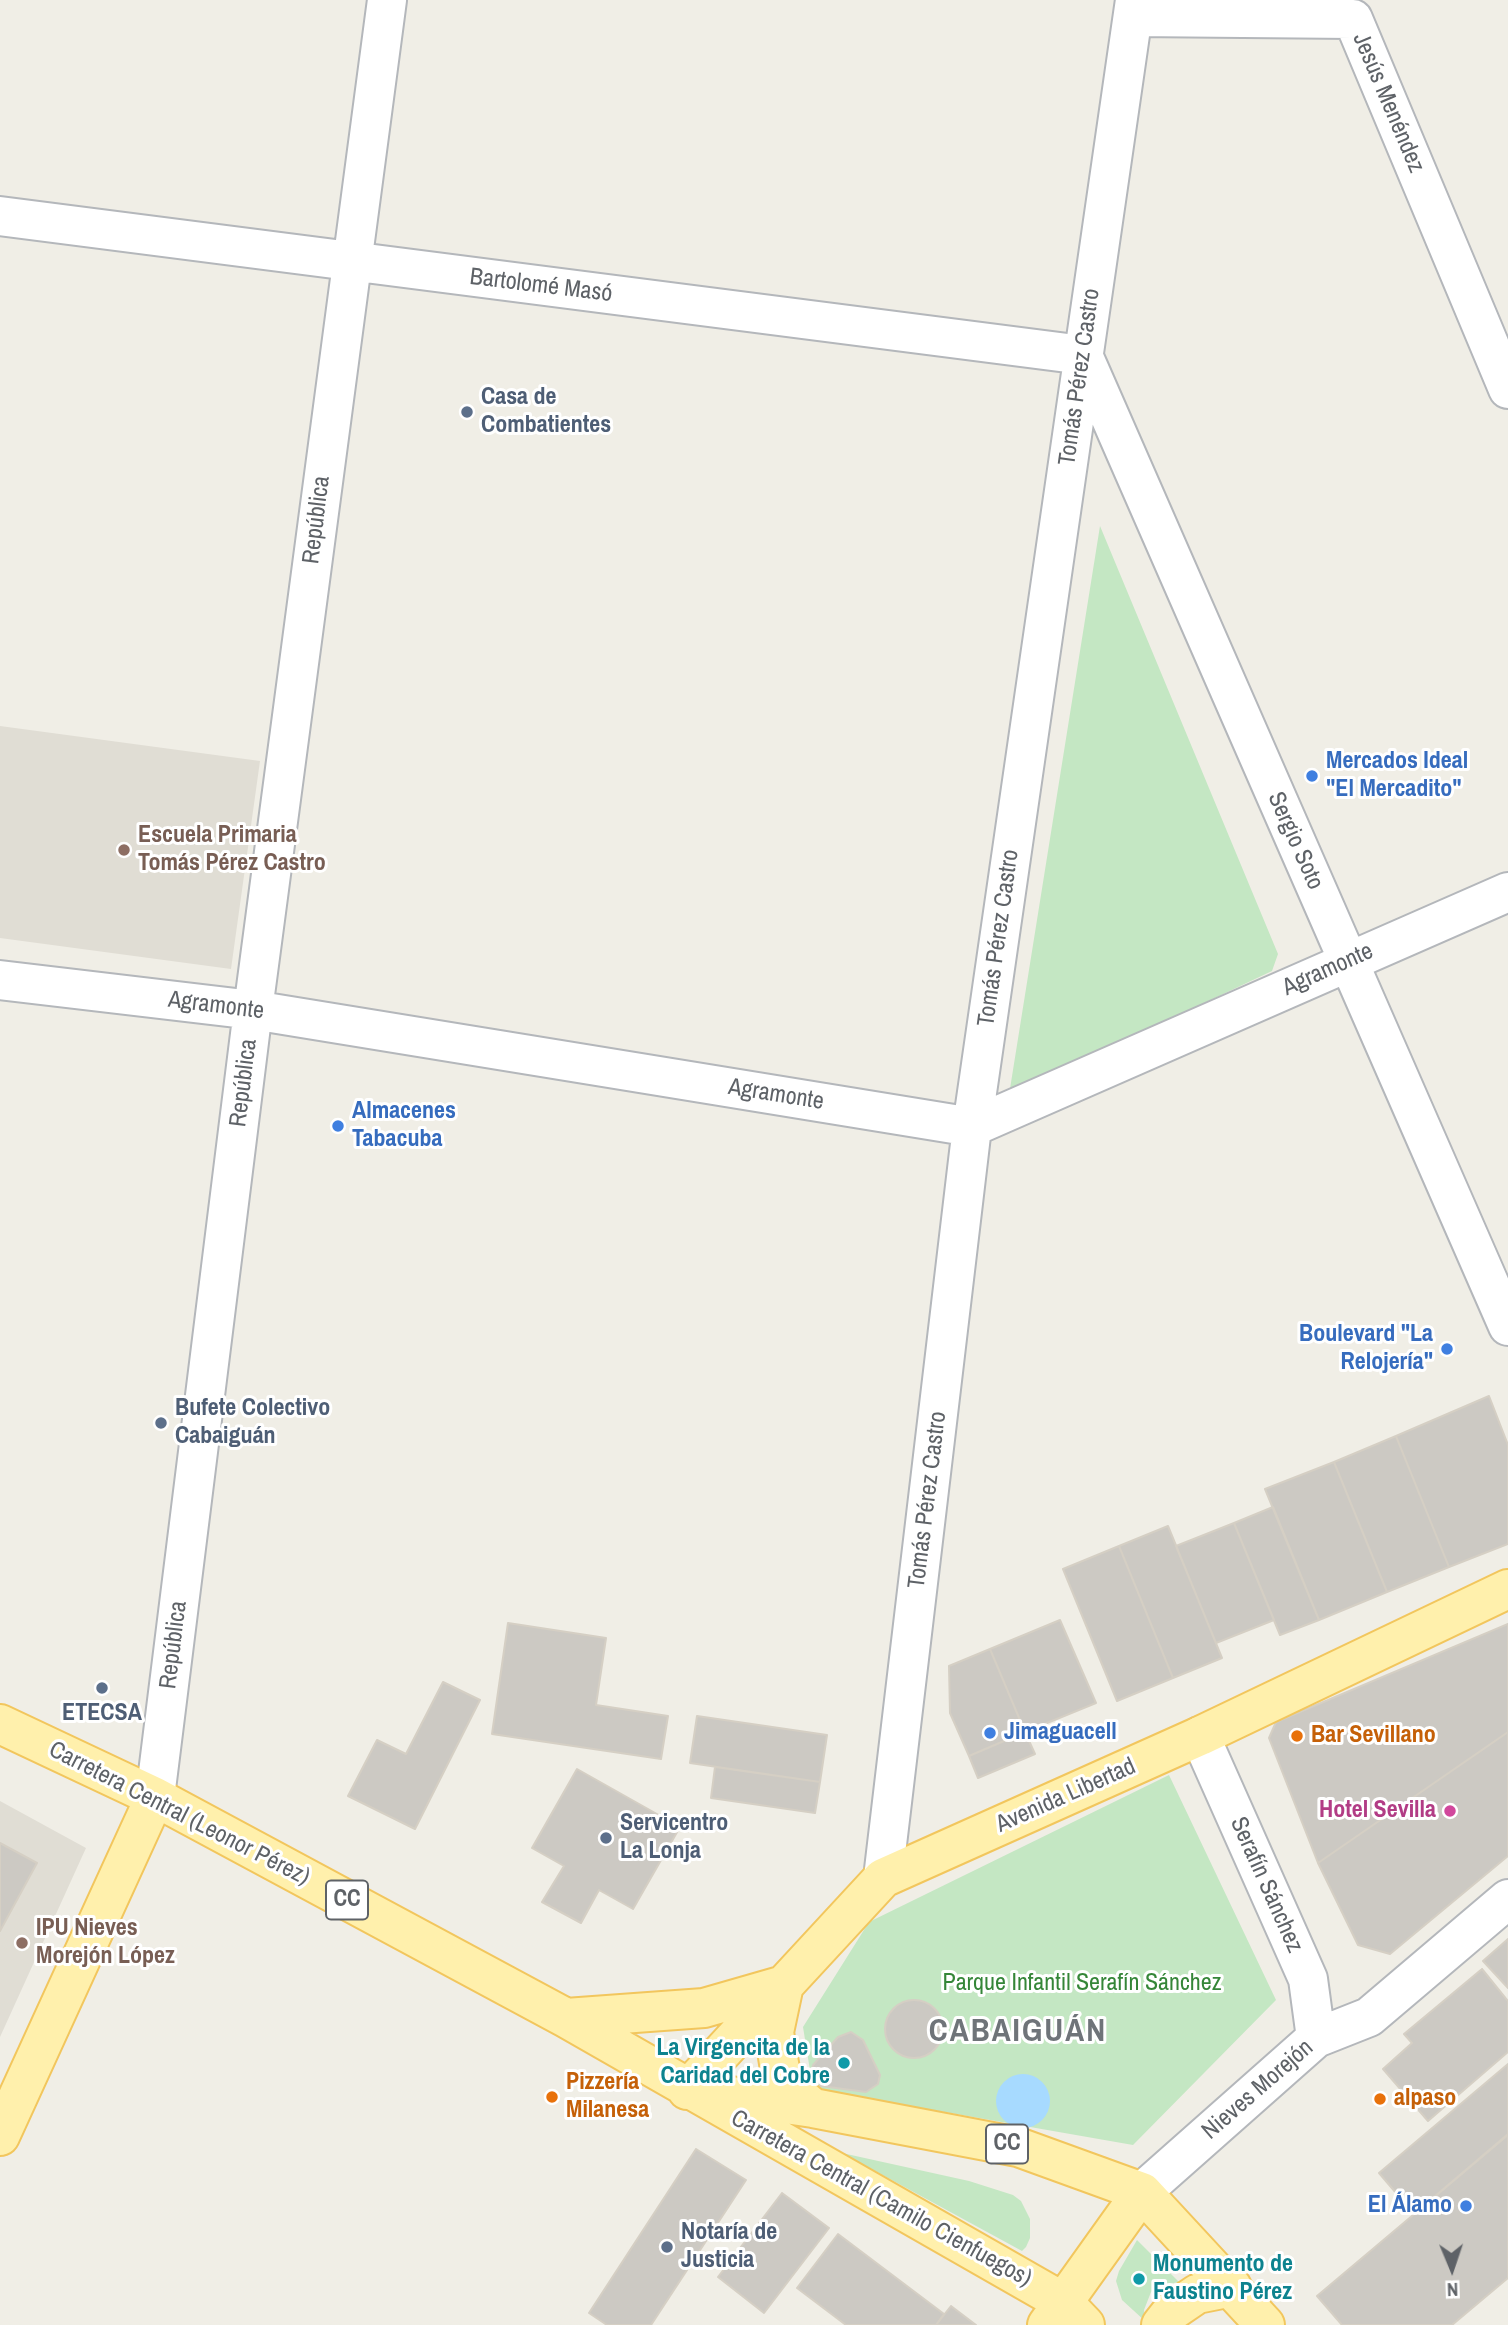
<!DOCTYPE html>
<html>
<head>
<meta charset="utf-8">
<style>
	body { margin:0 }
	#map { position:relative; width:1508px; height:2325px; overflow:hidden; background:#f0eee6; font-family:"Archivo Narrow",sans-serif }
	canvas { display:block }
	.north { position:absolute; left:1417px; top:2234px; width:70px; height:70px; -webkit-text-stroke:5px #fff; paint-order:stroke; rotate:178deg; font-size:19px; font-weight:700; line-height:28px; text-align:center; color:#5e6267 }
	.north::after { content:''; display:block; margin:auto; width:24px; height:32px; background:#5e6267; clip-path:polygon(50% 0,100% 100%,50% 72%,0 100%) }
</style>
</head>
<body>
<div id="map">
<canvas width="1508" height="2325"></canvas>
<div class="north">N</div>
</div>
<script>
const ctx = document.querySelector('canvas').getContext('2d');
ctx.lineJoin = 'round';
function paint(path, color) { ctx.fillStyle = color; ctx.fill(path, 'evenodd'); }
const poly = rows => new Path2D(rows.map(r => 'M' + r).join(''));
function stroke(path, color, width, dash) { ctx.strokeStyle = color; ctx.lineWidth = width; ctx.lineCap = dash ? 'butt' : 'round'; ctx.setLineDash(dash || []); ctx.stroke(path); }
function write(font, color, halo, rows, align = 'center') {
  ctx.font = font + ' "Archivo Narrow",sans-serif'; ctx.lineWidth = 6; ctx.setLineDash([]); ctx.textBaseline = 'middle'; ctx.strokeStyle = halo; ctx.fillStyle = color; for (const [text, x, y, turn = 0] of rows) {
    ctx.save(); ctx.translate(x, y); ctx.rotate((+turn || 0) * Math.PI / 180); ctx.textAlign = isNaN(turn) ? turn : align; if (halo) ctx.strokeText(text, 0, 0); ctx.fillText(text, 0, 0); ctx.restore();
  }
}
paint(poly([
	[0,726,260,761,231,969,0,938],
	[0,1801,86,1848,0,2037]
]), '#e0ddd4');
paint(poly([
	[1100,526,1278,954,1272,971,1009,1095],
	[1169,1775,1276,2000,1133,2145,813,2089,803,2027,869,1922],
	[842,2153,969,2181,1013,2195,1021,2201,1030,2219,1030,2238,1026,2247,1022,2251],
	[1137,2240,1179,2282,1159,2286,1151,2292,1144,2310,1145,2321,1122,2300,1116,2281,1119,2271]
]), '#c4e7c3');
paint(poly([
	'996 2101a27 27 0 1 1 54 0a27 27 0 1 1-54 0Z'
]), '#a7daff');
const building = poly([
	[1489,1396,1508,1445,1508,1544,1449,1567,1396,1436,1489,1396],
	[1396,1436,1449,1567,1387,1592,1334,1462,1396,1436],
	[1334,1462,1387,1592,1319,1620,1265,1489,1334,1462],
	[1273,1507,1319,1620,1280,1635,1234,1523,1273,1507],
	[1234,1523,1274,1620,1216,1643,1176,1546,1234,1523],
	[1168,1526,1222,1658,1173,1678,1119,1546,1168,1526],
	[1119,1546,1173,1678,1117,1701,1063,1569,1119,1546],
	[1060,1620,1096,1703,1025,1732,990,1649,1060,1620],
	[508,1623,606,1638,596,1705,668,1716,661,1759,492,1734,508,1623],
	[1508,1624,1508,1732,1318,1863,1269,1738,1276,1722,1508,1624],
	[990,1649,1025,1732,969,1756,950,1713,949,1666,990,1649],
	[443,1682,480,1700,415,1829,348,1796,377,1740,406,1754,443,1682],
	[697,1716,827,1735,820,1782,690,1763,697,1716],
	[1025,1732,1035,1754,978,1778,969,1756,1025,1732],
	[1508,1732,1508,1856,1390,1954,1358,1945,1318,1863,1508,1732],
	[715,1767,820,1782,815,1813,711,1798,715,1767],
	[577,1769,680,1827,633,1909,599,1890,581,1923,542,1902,564,1866,532,1848,577,1769],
	[0,1843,37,1863,0,1931,0,1843],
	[1508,1939,1508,1988,1483,1961,1508,1939],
	[1482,1969,1508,2001,1508,2052,1428,2121,1383,2069,1412,2043,1404,2034,1482,1969],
	'885 2029a29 29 0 1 1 58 0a29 29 0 1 1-58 0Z',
	[851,2032,863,2040,880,2075,878,2084,866,2092,821,2086,811,2075,813,2065,838,2037,851,2032],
	[1508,2064,1508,2134,1414,2214,1379,2173,1508,2064],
	[1508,2135,1508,2278,1452,2325,1342,2325,1317,2296,1508,2135],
	[696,2149,746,2180,651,2325,607,2325,589,2313,696,2149],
	[782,2193,829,2228,764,2313,718,2277,782,2193],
	[838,2234,944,2314,936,2325,846,2325,797,2288,838,2234],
	[951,2306,976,2325,936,2325,951,2306]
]);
paint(building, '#ccc9c3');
stroke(building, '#d5cfc4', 2);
const minor = poly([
	[1134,17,1353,19,1508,389],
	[0,216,1083,355,1508,1326],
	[0,980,253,1010,972,1127,1508,892],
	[1200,1736,1308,1979,1316,2038],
	[155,1797,253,1010,387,0],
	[883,1878,972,1127,1135,0],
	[1142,2192,1316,2038,1369,2017,1508,1899]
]);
const major = poly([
	[0,1724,155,1797,566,2018,1063,2302,1085,2325],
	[566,2018,704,2008,784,1985,774,2032,782,2082,813,2108],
	[687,2090,883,1878,1200,1736,1508,1589],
	[710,2093,813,2108,1018,2147,1142,2192,1265,2325],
	[0,2136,155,1797],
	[1047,2325,1142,2192],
	[1161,2325,1172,2311,1197,2294,1232,2287]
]);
stroke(minor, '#b4b7bb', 42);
stroke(major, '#f2c65d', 42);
stroke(minor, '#fff', 38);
stroke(major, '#fff0ac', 38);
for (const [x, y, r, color] of [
	[467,412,7,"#5c6f8a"],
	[1312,776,7,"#3f7fe0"],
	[124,850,7,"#8d6e63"],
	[338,1126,7,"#3f7fe0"],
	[1447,1349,7,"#3f7fe0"],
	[161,1423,7,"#5c6f8a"],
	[102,1688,7,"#5c6f8a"],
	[990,1733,7,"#3f7fe0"],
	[1297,1736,7,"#e8710a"],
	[1450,1811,7,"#d1479c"],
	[606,1838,7,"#5c6f8a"],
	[22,1943,7,"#8d6e63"],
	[844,2063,7,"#0f9aa8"],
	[552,2097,7,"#e8710a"],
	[1380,2099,7,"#e8710a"],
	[1466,2206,7,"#3f7fe0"],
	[667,2247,7,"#5c6f8a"],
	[1139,2279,7,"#0f9aa8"]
]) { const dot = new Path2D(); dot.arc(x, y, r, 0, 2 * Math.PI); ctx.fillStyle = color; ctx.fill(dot); stroke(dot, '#fff', 2.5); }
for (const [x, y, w] of [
	[347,1900,42],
	[1007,2144,42]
]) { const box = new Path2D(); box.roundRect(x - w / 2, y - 19.5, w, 39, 5); ctx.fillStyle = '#fff'; ctx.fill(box); stroke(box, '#5e6267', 2); }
write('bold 23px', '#5e6267', null, [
	["CC",347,1900],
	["CC",1007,2144]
]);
write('24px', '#5e6267', '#fff', [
	["Jesús Menéndez",1388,103,67],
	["Bartolomé Masó",541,286,7],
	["Tomás Pérez Castro",1080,377,-82],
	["República",317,520,-83],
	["Sergio Soto",1295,841,66],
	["Tomás Pérez Castro",999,938,-82],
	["Agramonte",1328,970,-24],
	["Agramonte",216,1006,7],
	["República",244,1083,-83],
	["Agramonte",776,1095,9],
	["Tomás Pérez Castro",928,1500,-83],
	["República",174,1645,-83],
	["Avenida Libertad",1066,1796,-24],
	["Carretera Central (Leonor Pérez)",179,1814,27],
	["Serafín Sánchez",1266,1885,66],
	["Nieves Morejón",1258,2090,-41],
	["Carretera Central (Camilo Cienfuegos)",881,2199,29]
]);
write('bold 24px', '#4e5e75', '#fff', [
	["Casa de",481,398],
	["Combatientes",481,426],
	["Bufete Colectivo",175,1409],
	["Cabaiguán",175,1437],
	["ETECSA",102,1714,"center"],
	["Servicentro",620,1824],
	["La Lonja",620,1852],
	["Notaría de",681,2233],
	["Justicia",681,2261]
], 'left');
write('bold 24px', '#366cbe', '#fff', [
	["Mercados Ideal",1326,762],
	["\"El Mercadito\"",1326,790],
	["Almacenes",352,1112],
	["Tabacuba",352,1140],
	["Boulevard \"La",1433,1335,"right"],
	["Relojería\"",1433,1363,"right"],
	["Jimaguacell",1004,1733],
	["El Álamo",1452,2206,"right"]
], 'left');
write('bold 24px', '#785e54', '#fff', [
	["Escuela Primaria",138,836],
	["Tomás Pérez Castro",138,864],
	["IPU Nieves",36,1929],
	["Morejón López",36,1957]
], 'left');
write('bold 24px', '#c56008', '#fff', [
	["Bar Sevillano",1311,1736],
	["Pizzería",566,2083],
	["Milanesa",566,2111],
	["alpaso",1394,2099]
], 'left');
write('bold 24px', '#b23c85', '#fff', [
	["Hotel Sevilla",1436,1811]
], 'right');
write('24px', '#358638', '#fff', [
	["Parque Infantil Serafín Sánchez",1082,1984]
]);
write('bold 24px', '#0d838f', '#fff', [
	["La Virgencita de la",830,2049],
	["Caridad del Cobre",830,2077],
	["Monumento de",1153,2265,"left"],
	["Faustino Pérez",1153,2293,"left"]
], 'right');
ctx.letterSpacing = '2px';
write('bold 32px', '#6f7479', '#fff', [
	["CABAIGUÁN",1018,2032]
]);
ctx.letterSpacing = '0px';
</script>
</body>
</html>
